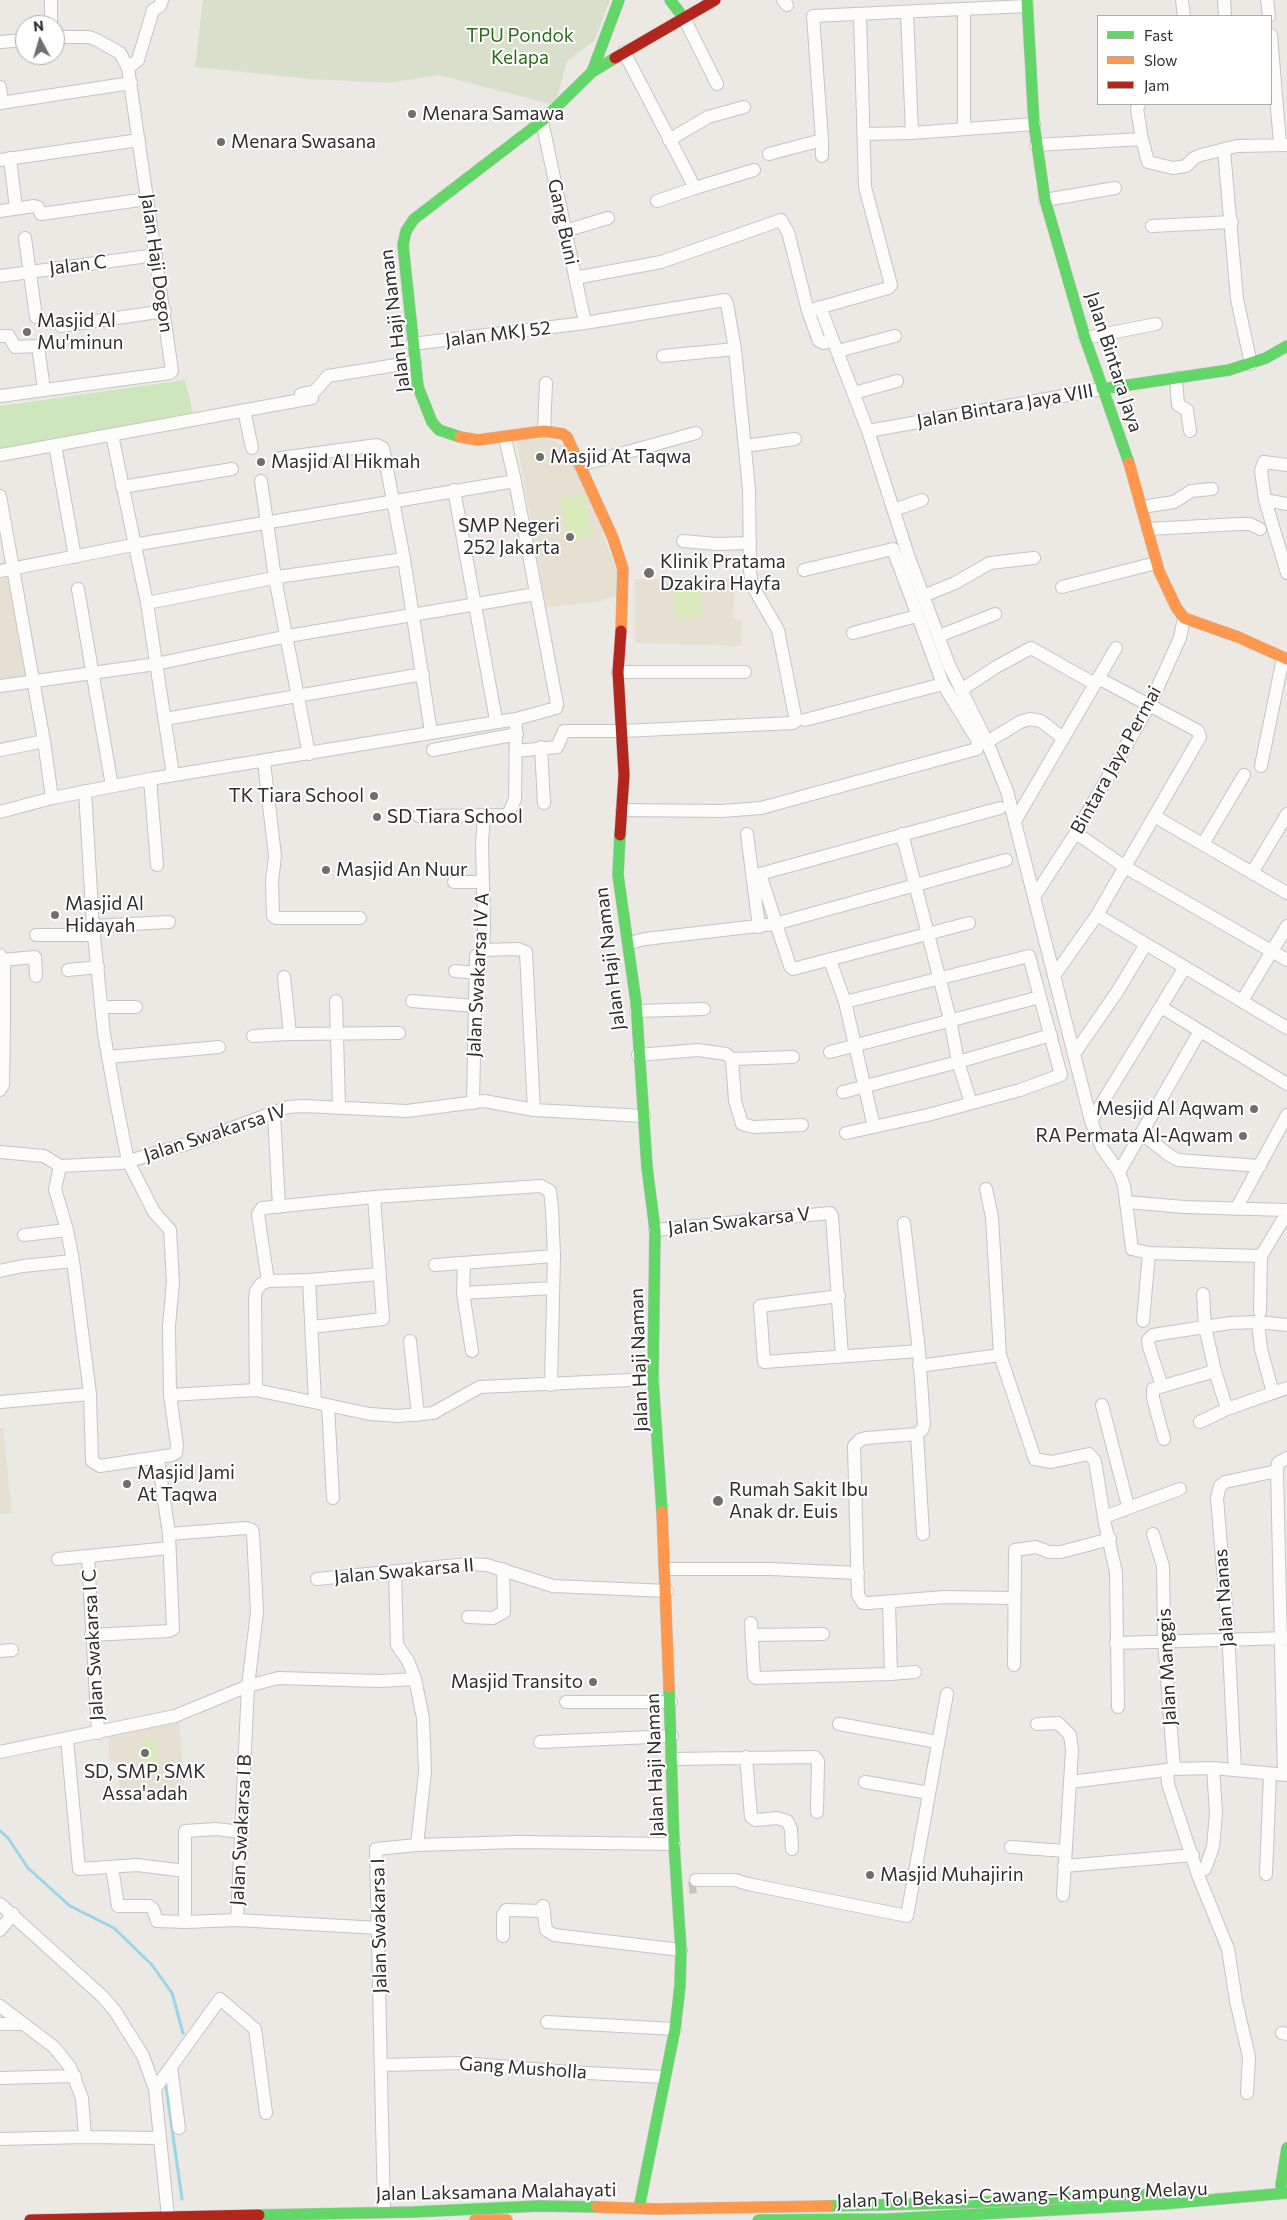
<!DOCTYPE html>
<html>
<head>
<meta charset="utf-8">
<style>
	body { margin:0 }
	#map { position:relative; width:1287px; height:2220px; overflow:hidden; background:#ece8e4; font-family:Commissioner,sans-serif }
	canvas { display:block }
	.legend { position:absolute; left:1097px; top:15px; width:175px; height:90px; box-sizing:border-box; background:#fff; border:1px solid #ababab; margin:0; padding:6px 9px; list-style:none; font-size:15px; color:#2e2e2e }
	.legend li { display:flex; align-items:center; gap:10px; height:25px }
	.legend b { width:25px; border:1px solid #ababab }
	.north { position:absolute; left:15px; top:15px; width:50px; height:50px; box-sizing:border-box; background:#fff; border:1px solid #ababab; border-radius:50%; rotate:354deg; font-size:14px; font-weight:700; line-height:20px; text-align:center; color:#2e2e2e }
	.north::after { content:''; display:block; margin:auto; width:18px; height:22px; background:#706f6e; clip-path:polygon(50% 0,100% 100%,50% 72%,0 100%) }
</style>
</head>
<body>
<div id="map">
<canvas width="1287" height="2220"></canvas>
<ul class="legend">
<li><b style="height:6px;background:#63d668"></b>Fast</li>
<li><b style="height:6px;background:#ff974d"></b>Slow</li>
<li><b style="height:6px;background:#b3261e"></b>Jam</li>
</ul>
<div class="north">N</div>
</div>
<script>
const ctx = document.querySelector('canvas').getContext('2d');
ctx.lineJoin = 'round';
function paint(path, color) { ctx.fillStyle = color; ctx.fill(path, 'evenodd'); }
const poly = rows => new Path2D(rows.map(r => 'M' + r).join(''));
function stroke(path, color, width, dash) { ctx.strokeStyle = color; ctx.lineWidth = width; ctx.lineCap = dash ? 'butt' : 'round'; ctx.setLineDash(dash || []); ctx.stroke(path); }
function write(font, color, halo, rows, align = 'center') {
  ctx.font = font + ' Commissioner,sans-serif'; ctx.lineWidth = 4; ctx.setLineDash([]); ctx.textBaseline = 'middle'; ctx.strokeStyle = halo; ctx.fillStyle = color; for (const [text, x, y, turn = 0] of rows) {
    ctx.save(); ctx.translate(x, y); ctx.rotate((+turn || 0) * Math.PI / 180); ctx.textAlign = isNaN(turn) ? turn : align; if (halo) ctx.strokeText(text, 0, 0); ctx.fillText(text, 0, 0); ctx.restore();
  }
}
paint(poly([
	[538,435,568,447,590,499,624,590,615,596,598,602,546,607,517,442],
	[8,573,26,678,0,682,0,574],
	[697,578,735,579,733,619,742,620,741,646,635,643,635,579],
	[0,1428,3,1428,12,1513,0,1514],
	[179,1720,184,1785,120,1796,116,1762,109,1760,108,1730]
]), '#e6e0d3');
paint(poly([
	[185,380,193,413,0,449,0,406]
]), '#cee6be');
paint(poly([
	[203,0,610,0,594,41,567,61,555,105,438,75,389,83,311,79,195,67]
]), '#d8e0cc');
paint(poly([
	[585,495,591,537,568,540,561,498],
	[676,582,702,583,702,618,676,618],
	[156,1738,159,1767,146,1768,143,1739]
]), '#d9eabb');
stroke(poly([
	[0,1831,8,1838,28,1868,70,1906,114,1928,152,1965,172,1993,183,2033],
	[166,2086,182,2199]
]), '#99d6ec', 3);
stroke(poly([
	[689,1888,696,1887]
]), '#c6c3c0', 12, [12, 6]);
const street = poly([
	[783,0,787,5],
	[1182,0,1184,16],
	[1224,0,1225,16],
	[1267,0,1269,16],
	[964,9,964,129],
	[907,12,912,133],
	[684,18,717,84],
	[51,25,51,0],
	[1271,35,1280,144],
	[0,42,25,40],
	[624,52,695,188,754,170],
	[128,68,138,60,153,10,160,6,162,0],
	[0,87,2,103],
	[0,103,131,83],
	[1139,104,1137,109,1142,139],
	[542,121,585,323],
	[863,134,912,133,1034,124],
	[669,140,708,117,744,107],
	[822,140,822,156],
	[1036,145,1142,139,1148,162,1173,168,1186,166,1194,158,1201,155,1237,146,1287,145],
	[1224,150,1237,299,1251,364],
	[769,154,822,140,813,16,1027,6],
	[10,158,16,208],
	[0,160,139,140],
	[1045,200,1115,188],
	[657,201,695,188],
	[0,211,34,206,38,207,41,214,147,199],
	[1152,226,1232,222],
	[565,231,608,218],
	[25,238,36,317],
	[0,276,156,255],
	[575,278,661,262,781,220,788,232,808,311,819,341,823,343,833,340],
	[820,307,868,431,908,555,949,665,987,742,1007,791,1091,1121,1102,1148,1119,1172,1124,1186,1132,1249,1149,1253,1261,1256],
	[808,311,888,288,891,285,865,187,860,14],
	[61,326,165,311],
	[0,336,9,336,15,347,38,346,44,390],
	[1085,338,1156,324],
	[412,344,585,323,725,300,727,304,735,349,749,489,750,571,752,585,778,630,796,721,793,723,622,731,564,731,557,747,516,751],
	[838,351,895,336],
	[663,356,735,349],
	[1176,378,1178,405,1187,410,1190,431],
	[854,393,897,381],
	[301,394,315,391,328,376,415,362],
	[0,396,170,373,172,371,128,68,120,53,97,40,89,37,55,37],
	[244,410,252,448],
	[544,431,546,383],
	[868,431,1102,389],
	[112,435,147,603,173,775],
	[55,445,75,557],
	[745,446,795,439],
	[0,455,312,398],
	[281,458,377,445,383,448,404,559,431,732],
	[580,465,696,433],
	[1287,465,1264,462,1261,471,1265,500,1287,573],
	[261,481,275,578,309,754],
	[122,487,232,469],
	[454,490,496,720],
	[0,496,44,741,52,798],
	[1265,500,1287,504],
	[1142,507,1174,502,1191,491,1212,489],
	[894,510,922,500],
	[1148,529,1239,524,1250,524,1260,529],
	[683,541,717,544,750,543],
	[0,571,133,545,515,481],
	[1062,587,1156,563],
	[78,589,112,786],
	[923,596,955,583,990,563,1034,558],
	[147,603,284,576,404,559],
	[853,633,917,616],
	[939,636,995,614],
	[618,672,745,672],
	[0,686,156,664,288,636,536,594],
	[961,690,996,667,1031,648,1095,684],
	[165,719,423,674],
	[805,720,943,684],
	[987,742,1020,722,1030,719,1041,721,1063,738],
	[541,747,544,803],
	[0,750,44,741],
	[433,750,517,734],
	[264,762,275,856,272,881,273,916,276,918,360,918],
	[1261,766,1283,658],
	[150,779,157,865],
	[622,810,722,811,761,808,977,749,978,741,943,684,893,549,804,570],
	[0,812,52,798,150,779,516,719,556,708,557,704,515,481,505,438],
	[419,816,508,815,515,799,516,719],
	[1154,816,1287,893],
	[1015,821,1116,648],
	[1076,833,1125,867,1287,960],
	[747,834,759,927],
	[902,834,950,1019,958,1062,971,1103],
	[1203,844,1244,775],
	[1252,873,1287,814],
	[454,882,483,882],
	[1034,897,1075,834,1150,704,1180,638,1184,618],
	[1097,915,1287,1028],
	[969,923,793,969,790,966,760,874,1000,808],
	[93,926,169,922],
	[36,935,94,935],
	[629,943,645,939,775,924,1006,860],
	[483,950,518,949,526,952,534,1110],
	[0,955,4,966,4,1023,3,1085,0,1090],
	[3,960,35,957,36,976],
	[830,960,845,1002,874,1127],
	[68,970,98,967],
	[455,971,477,973],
	[1054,976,1097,915,1200,737,1198,731,1098,678],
	[284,977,290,1034],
	[336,1001,339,1106],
	[412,1001,475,1006],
	[1242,1001,1287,926],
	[845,1002,1029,956,1061,1075,1020,1090,928,1115,846,1133],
	[102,1007,136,1007],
	[1161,1007,1287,1084],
	[636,1011,704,1009],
	[253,1036,290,1034,399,1033],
	[830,1052,1040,997],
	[1074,1054,1117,992,1146,944],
	[638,1055,698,1050,726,1054,732,1059,793,1057],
	[108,1057,219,1047],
	[732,1059,735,1101,742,1124,753,1127,802,1125],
	[843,1092,958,1062,1051,1035],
	[473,1103,476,956,483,950,484,927,482,842,484,817],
	[274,1113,279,1207],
	[1091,1121,1185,967],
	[1141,1133,1169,1155,1178,1160,1260,1166],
	[0,1152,44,1156,60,1166,122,1163,197,1141,288,1107,303,1106,407,1111,484,1101,534,1110,644,1116],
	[60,1166,55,1189,67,1230,73,1261,90,1394,92,1461,100,1466,172,1455,176,1453,177,1445,170,1395,169,1326,173,1282,170,1230,154,1212,128,1161,117,1106,104,1034,93,926,85,791],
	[1119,1172,1200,1031],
	[986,1189,992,1217,1000,1355,1035,1459,1051,1462,1089,1454,1095,1461,1105,1524,1116,1572,1118,1707],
	[1127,1202,1184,1207,1287,1210],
	[1236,1209,1287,1115],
	[904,1223,919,1351,924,1425,922,1430,917,1434,866,1438,860,1440,854,1446,858,1595,863,1603,869,1603,944,1597,1014,1598],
	[655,1230,830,1213,832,1216,842,1356],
	[24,1235,67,1230],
	[464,1264,463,1293,472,1351],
	[435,1265,554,1256],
	[0,1271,23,1266,73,1261],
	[309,1280,315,1402],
	[268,1281,258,1214,262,1208,374,1197,541,1186,550,1191,552,1209,554,1256,551,1385],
	[463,1293,553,1288],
	[1203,1294,1205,1327,1215,1371],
	[839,1296,760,1306,764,1362,919,1351],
	[1260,1312,1261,1256,1287,1213],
	[1143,1321,1149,1253],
	[1258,1322,1287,1325],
	[312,1327,383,1319,374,1197],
	[410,1341,418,1415],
	[919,1366,1000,1355],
	[1162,1386,1149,1347,1148,1340,1153,1335,1230,1323,1258,1322,1261,1349,1273,1393],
	[256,1390,255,1298,256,1291,261,1284,268,1281,309,1280,379,1274],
	[170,1395,256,1390,370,1414,398,1416,433,1413,480,1387,653,1379],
	[0,1402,90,1394],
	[328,1405,333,1498],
	[1102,1405,1128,1506],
	[1200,1422,1227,1409,1287,1388],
	[917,1434,923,1534],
	[1164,1439,1153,1398,1153,1389,1215,1371,1227,1409],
	[1104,1517,1180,1489],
	[169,1534,246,1528,252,1530,253,1533,257,1612,248,1686,237,1920],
	[1153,1534,1163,1566,1164,1641,1174,1769],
	[88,1556,98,1733],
	[58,1559,169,1548],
	[666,1569,771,1569,858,1573],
	[395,1572,397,1645,408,1661,415,1679,423,1718,425,1772,417,1845],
	[317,1579,468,1564,487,1565,553,1586,667,1591],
	[468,1617,493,1618,504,1612,503,1569],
	[751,1623,754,1676,756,1678,891,1674,889,1602],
	[91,1635,169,1631,173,1629,169,1534,158,1459],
	[752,1635,823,1634],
	[1116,1643,1287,1638],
	[0,1651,12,1650],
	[1014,1665,1015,1550,1036,1547,1049,1552,1061,1552,1110,1539],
	[891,1674,915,1672],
	[566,1702,671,1702],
	[839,1724,938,1742],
	[1037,1724,1058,1723,1070,1735,1072,1750,1063,1895],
	[67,1739,79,1869,137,1865,185,1871],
	[540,1742,672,1736],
	[0,1752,175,1716,248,1686,278,1678,380,1681,415,1679],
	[746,1757,751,1817,756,1820,777,1818,787,1821,791,1829,792,1849],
	[672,1759,815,1757,818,1761,817,1812],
	[1167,1770,1168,1784,1198,1875,1228,1949,1236,2001,1249,2057,1247,2093],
	[1235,1770,1228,1629,1217,1498,1220,1486,1225,1482,1277,1471],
	[1284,1775,1277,1471,1278,1463,1287,1458],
	[865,1782,929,1793],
	[1070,1782,1174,1769,1213,1768,1287,1775],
	[241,1832,216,1829,185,1831,185,1922,237,1920,379,1928],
	[1011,1847,1065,1851],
	[1064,1866,1193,1855],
	[112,1867,118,1906,149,1906,153,1909,157,1921,185,1922],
	[1205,1869,1213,1847,1216,1813,1213,1768],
	[1266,1874,1270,1774],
	[696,1880,735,1880,748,1884,907,1916,947,1694],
	[0,1904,103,1997,115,2011,143,2056,155,2089,168,2217],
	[543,1906,546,1930,554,1935,681,1950],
	[0,1930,13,1914],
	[503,1936,503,1915,506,1910,544,1911],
	[0,2006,54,2047,70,2067,82,2098,85,2137],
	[547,2022,675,2029],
	[0,2024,22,2024],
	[1282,2033,1287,2034],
	[382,2065,463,2063,569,2072,664,2077],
	[171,2067,179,2128],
	[0,2078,75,2076],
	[155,2089,220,1999,255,2029,266,2113],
	[0,2139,85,2137,160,2138],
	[384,2211,376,1849,417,1845,517,1842,674,1844]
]);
const fast = poly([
	[670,0,684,18],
	[1027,0,1034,124,1045,200,1085,338,1129,463],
	[592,72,619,0],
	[1102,389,1229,370,1266,358,1287,346],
	[460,437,439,430,432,422,418,387,403,245,406,231,414,219,542,121,592,72,615,58],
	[620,835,618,875,636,1002,647,1167,655,1230,653,1379,662,1512],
	[1281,2185,1287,2148],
	[1163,2204,1287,2193],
	[828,2206,963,2203,1183,2193],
	[639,2208,675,2029,680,1986,681,1950,674,1844,669,1687],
	[259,2215,413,2212,539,2206,597,2207]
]);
const slow = poly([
	[460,437,478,440,544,431,563,434,567,437,613,538,623,569,621,631],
	[1129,463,1159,571,1176,607,1184,618,1238,637,1287,659],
	[662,1512,669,1687],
	[597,2207,656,2209,828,2206],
	[475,2220,507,2220]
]);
const jam = poly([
	[615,58,715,0],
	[620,835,624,775,618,672,621,631],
	[30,2220,259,2215]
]);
stroke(street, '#c5c4c5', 14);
stroke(fast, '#c5c4c5', 12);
stroke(slow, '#c5c4c5', 12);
stroke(jam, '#c5c4c5', 12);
stroke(street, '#fcfcfb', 12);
stroke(fast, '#63d668', 11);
stroke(slow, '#ff974d', 11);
stroke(jam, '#b3261e', 11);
const fastBridge = poly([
	[758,2220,889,2219,1163,2204]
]);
stroke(fastBridge, '#c6c5c4', 12, []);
stroke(fastBridge, '#63d668', 11);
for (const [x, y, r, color] of [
	[412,114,5,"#706f6e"],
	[221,142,5,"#706f6e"],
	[27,332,5,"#706f6e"],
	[540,457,5,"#706f6e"],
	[261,462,5,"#706f6e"],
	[570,537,5,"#706f6e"],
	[649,573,6,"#706f6e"],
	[374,796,5,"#706f6e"],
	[377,817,5,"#706f6e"],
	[326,870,5,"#706f6e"],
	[55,915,5,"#706f6e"],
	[1254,1109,5,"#706f6e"],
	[1243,1136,5,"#706f6e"],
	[127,1484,5,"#706f6e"],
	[718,1501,6,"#706f6e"],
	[593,1682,5,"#706f6e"],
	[145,1753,5,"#706f6e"],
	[870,1875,5,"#706f6e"]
]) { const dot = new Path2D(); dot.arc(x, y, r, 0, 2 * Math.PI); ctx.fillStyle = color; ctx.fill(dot); stroke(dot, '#fff', 2); }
write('19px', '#2c6e1b', '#fff', [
	["TPU Pondok",520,36],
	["Kelapa",520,58]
]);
write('19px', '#2e2e2e', '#fff', [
	["Menara Samawa",422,114],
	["Menara Swasana",231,142],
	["Masjid Al",37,321],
	["Mu'minun",37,343],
	["Masjid At Taqwa",550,457],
	["Masjid Al Hikmah",271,462],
	["SMP Negeri",560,526,"right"],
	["252 Jakarta",560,548,"right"],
	["Klinik Pratama",660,562],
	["Dzakira Hayfa",660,584],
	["TK Tiara School",364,796,"right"],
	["SD Tiara School",387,817],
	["Masjid An Nuur",336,870],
	["Masjid Al",65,904],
	["Hidayah",65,926],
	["Mesjid Al Aqwam",1244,1109,"right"],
	["RA Permata Al-Aqwam",1233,1136,"right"],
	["Masjid Jami",137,1473],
	["At Taqwa",137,1495],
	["Rumah Sakit Ibu",729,1490],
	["Anak dr. Euis",729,1512],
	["Masjid Transito",583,1682,"right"],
	["SD, SMP, SMK",145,1772,"center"],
	["Assa'adah",145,1794,"center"],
	["Masjid Muhajirin",880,1875]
], 'left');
write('19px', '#2e2e2e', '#fff', [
	["Gang Buni",563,222,78],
	["Jalan Haji Dogon",157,263,82],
	["Jalan C",78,265,-7],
	["Jalan Haji Naman",395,321,-97],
	["Jalan MKJ 52",498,334,-7],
	["Jalan Bintara Jaya",1114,362,72],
	["Jalan Bintara Jaya VIII",1005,406,-10],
	["Bintara Jaya Permai",1116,760,-61],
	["Jalan Haji Naman",610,959,-97],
	["Jalan Swakarsa IV A",478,975,-87],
	["Jalan Swakarsa IV",215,1133,-18],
	["Jalan Swakarsa V",739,1221,-6],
	["Jalan Haji Naman",639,1360,-92],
	["Jalan Swakarsa II",404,1571,-5],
	["Jalan Nanas",1224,1598,-94],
	["Jalan Swakarsa I C",93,1645,-93],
	["Jalan Manggis",1167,1667,-93],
	["Jalan Haji Naman",655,1765,-92],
	["Jalan Swakarsa I B",241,1830,-87],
	["Jalan Swakarsa I",379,1926,-91],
	["Gang Musholla",523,2068,4],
	["Jalan Laksamana Malahayati",496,2192,-1],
	["Jalan Tol Bekasi–Cawang–Kampung Melayu",1022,2195,-2]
]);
</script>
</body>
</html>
